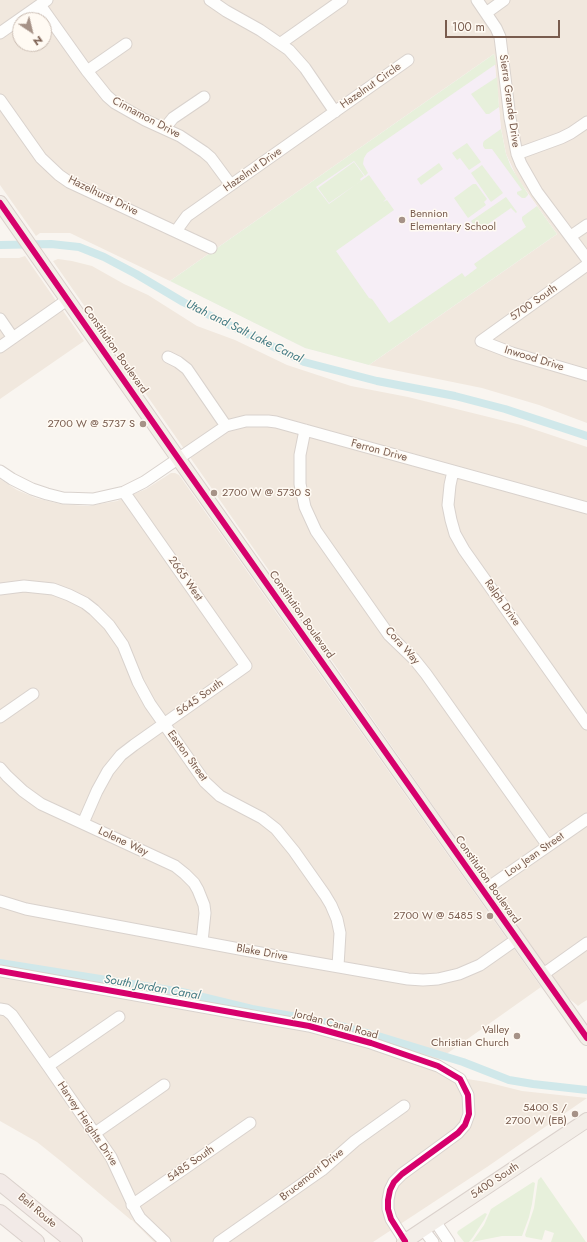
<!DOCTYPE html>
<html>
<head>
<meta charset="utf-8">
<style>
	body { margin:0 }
	#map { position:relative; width:587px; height:1242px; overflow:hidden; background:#f9f5f0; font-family:Jost,sans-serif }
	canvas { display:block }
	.north { position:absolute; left:12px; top:12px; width:40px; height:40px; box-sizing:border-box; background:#fffaf3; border:1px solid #c9bbb1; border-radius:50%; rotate:145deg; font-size:11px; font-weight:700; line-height:16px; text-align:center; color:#795c4e }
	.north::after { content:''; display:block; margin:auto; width:14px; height:18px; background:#a69287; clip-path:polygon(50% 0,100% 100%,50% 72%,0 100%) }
	.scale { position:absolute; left:445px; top:20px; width:115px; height:18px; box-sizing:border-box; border:2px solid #795c4e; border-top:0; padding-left:5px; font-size:12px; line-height:14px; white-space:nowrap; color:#795c4e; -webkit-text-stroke:3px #fffaf3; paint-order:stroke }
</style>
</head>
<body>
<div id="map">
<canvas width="587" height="1242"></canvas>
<div class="north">N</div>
<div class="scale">100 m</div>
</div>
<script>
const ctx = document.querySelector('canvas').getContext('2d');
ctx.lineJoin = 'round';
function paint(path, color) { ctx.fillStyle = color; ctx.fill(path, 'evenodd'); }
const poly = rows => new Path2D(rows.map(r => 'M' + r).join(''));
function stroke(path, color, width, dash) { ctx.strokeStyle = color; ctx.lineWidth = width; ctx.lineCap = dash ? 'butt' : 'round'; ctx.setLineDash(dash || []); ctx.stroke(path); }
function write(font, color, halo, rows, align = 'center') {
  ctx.font = font + ' Jost,sans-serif'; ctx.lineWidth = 3; ctx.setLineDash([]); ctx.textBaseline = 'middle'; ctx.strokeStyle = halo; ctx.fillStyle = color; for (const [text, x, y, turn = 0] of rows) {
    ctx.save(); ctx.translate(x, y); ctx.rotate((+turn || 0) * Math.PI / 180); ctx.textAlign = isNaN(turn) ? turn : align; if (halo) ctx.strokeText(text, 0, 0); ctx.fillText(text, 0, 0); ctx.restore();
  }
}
paint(poly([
	[0,0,587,0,587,423,539,405,482,388,369,365,557,234,517,178,506,154,501,129,494,54,170,281,70,233,40,233,36,236,0,185],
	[20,20,44,20,44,44,20,44],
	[25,256,84,341,0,399,0,258,19,258],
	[58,259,72,261,92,266,124,284,148,295,197,326,235,340,287,365,351,386,408,397,521,425,587,447,587,1000,582,1003,578,1006,566,996,53,261],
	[171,473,175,473,179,475,541,987,428,1067,449,1076,486,1082,522,1091,587,1098,487,1167,373,1242,154,1242,132,1220,131,1220,62,1162,37,1142,0,1121,0,479,17,490,36,498,60,504,88,506,117,501,146,489]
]), '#f1e8de');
paint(poly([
	[494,54,501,129,506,154,517,178,557,234,369,365,305,348,170,281]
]), '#f6eef6');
paint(poly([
	[494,54,496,64,367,153,364,158,363,164,368,173,365,176,354,161,316,187,329,204,369,175,386,199,383,202,387,200,394,210,336,251,369,298,372,299,389,323,462,273,465,277,477,268,474,264,526,227,522,220,522,217,537,206,557,234,369,365,305,348,170,281],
	[497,77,499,107,489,114,486,114,471,94],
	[501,129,506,154,511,167,528,194,528,195,525,198,522,198,517,194,517,192,522,190,492,149,485,149,483,146,483,143,484,141],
	[467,143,481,162,469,170,460,158,457,160,452,153],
	[354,162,364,176,360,179,361,181,329,203,318,188],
	[439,163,443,169,421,185,417,179],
	[482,165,503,193,491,202,471,173],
	[473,184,476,184,487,199,484,202,486,205,468,218,454,198],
	[506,197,517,212,516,213,511,208,478,231,471,221],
	[541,1177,586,1242,551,1242,554,1233,545,1230,542,1240,526,1237,525,1235,534,1208,538,1180],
	[533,1182,535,1183,532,1204,529,1217,522,1236,502,1236,472,1242,484,1225,491,1209],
	[485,1213,487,1214,484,1220,473,1237,469,1242,464,1242,457,1233,458,1231]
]), '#e7f0db');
stroke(poly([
	[0,245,51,244,79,247,104,257,136,274,183,302,304,362,377,381,455,396,505,409,587,436],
	[0,963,182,992,252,1009,303,1018],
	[310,1020,334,1024,378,1036,463,1062,509,1080,533,1084,587,1090]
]), '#d0e8ea', 8);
const minor = poly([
	[210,0,226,11,260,30,289,50,305,68,335,112],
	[477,0,496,28,500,37,510,118,517,154,521,164,537,192,587,259],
	[40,5,87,71,107,96,115,103,145,120,180,136,204,152,211,158,231,185],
	[486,13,504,0],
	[0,33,47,0],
	[281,43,342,0],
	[87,71,126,44],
	[0,100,41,158,59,175,69,182,211,248],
	[165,128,173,118,204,97],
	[517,154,561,138,571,133,587,122],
	[176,231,187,216,408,60],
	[571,236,587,225],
	[0,319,13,338],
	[481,341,587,265],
	[481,341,512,353,587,375],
	[0,347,67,300],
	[168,357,178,362,187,369,226,426],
	[305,430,300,455,300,484,305,507,316,531,389,635,414,659,426,674,548,846],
	[0,471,12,479,32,489,47,494,63,498,93,499,124,492,144,482,226,426,246,421,268,421,276,422,587,508],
	[453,471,450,485,448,505,451,520,455,534,464,550,587,724],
	[0,589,24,586,53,589,69,595,85,603,94,610,109,625,123,645,138,682,150,704,205,782,220,796,262,818,276,829,294,851,325,895,331,905,337,919,340,933,338,966],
	[0,717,33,694],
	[0,768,7,776,23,791,41,804,175,866,185,874,194,883,198,890,204,905,205,913,202,942],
	[83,823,97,791,108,771,121,755,134,745,246,666,124,492],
	[483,891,587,819],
	[0,901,26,909,282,957,408,979,423,980,438,979,459,974,480,965,517,939],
	[0,971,309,1026,371,1043,438,1066,460,1079,468,1095,469,1114,465,1125,458,1133,402,1174,394,1182,390,1190,388,1200,388,1209,391,1219,405,1241],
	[542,975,587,943],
	[0,1009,6,1010,12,1015,48,1066,111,1157,136,1211,140,1218,165,1242],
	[48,1066,119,1017],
	[95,1133,164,1085],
	[132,1205,250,1123],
	[435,1221,449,1242],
	[423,1229,433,1242],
	[219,1242,322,1170,355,1141,404,1106]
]);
const major = poly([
	[0,203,173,451,587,1038],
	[404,1242,587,1120]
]);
const highway = poly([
	[0,1182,74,1242],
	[0,1213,36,1242]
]);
stroke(minor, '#d9d2cd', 13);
stroke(major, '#dad1cc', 16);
stroke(highway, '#dad1cc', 18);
stroke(minor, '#fefefd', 11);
stroke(major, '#f3eee8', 14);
stroke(highway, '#f2eae7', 16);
stroke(poly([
	[0,203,173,451,587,1038],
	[0,971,309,1026,371,1043,438,1066,460,1079,468,1095,469,1114,465,1125,458,1133,402,1174,394,1182,390,1190,388,1200,388,1209,391,1219,405,1241]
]), '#d6006c', 6);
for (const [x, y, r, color] of [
	[402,220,4,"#a69287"],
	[143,424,4,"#a69287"],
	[214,493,4,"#a69287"],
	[490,916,4,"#a69287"],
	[517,1036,4,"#a69287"],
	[575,1114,4,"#a69287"]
]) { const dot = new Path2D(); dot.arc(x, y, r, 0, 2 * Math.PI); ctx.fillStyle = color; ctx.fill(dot); stroke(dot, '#fffaf3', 1.5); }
write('11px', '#795c4e', '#fffaf3', [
	["Hazelnut Circle",371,86,-35],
	["Sierra Grande Drive",509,101,82],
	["Cinnamon Drive",146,118,28],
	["Hazelnut Drive",253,170,-35],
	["Hazelhurst Drive",103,196,26],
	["5700 South",534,303,-35],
	["Constitution Boulevard",115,350,55],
	["Inwood Drive",534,359,17],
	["Ferron Drive",379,451,15],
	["2665 West",185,579,55],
	["Ralph Drive",502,603,55],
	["Constitution Boulevard",301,615,55],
	["Cora Way",402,646,48],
	["5645 South",200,698,-35],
	["Easton Street",187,756,54],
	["Lolene Way",123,842,25],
	["Lou Jean Street",535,855,-35],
	["Constitution Boulevard",487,880,55],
	["Blake Drive",262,953,10],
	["Jordan Canal Road",336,1025,15],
	["Harvey Heights Drive",87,1124,56],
	["5485 South",191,1164,-35],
	["Brucemont Drive",312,1175,-38],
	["5400 South",495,1181,-34],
	["Belt Route",37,1211,40]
]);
write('11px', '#795c4e', '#fffaf3', [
	["Bennion",410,214,"left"],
	["Elementary School",410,227,"left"],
	["2700 W @ 5737 S",135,424],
	["2700 W @ 5730 S",222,493,"left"],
	["2700 W @ 5485 S",482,916],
	["Valley",509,1030],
	["Christian Church",509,1043],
	["5400 S /",567,1108],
	["2700 W (EB)",567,1121]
], 'right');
write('italic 12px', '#437b84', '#fffaf3', [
	["Utah and Salt Lake Canal",244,332,26],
	["South Jordan Canal",152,988,10]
]);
</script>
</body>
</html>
